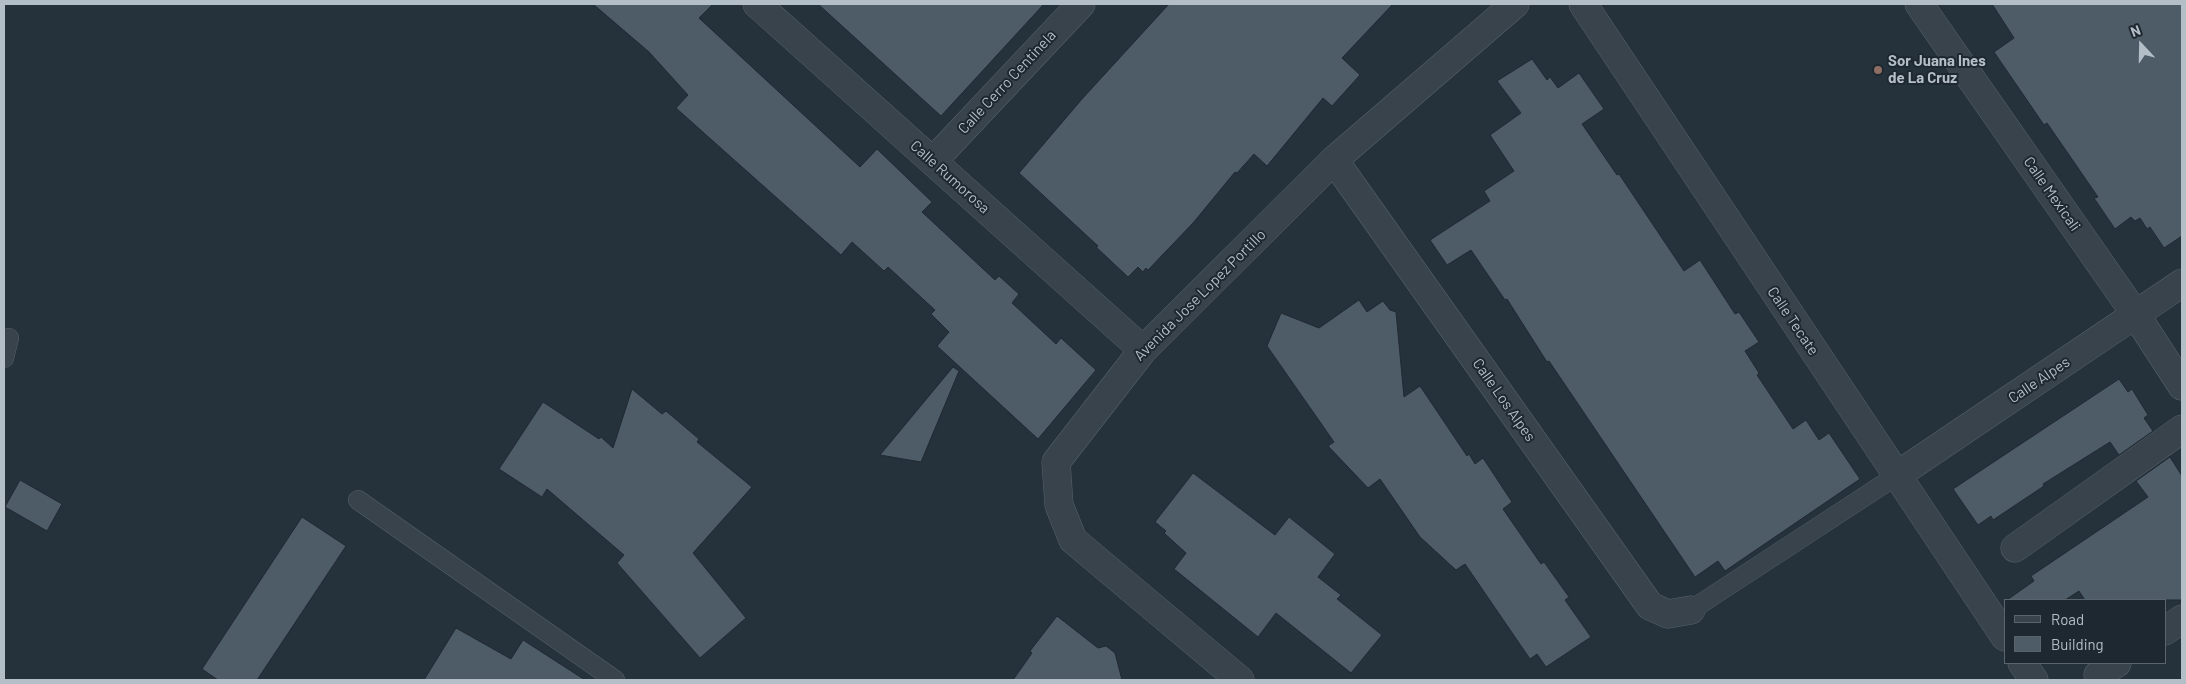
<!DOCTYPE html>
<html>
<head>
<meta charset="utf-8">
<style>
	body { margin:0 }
	#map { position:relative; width:2186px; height:684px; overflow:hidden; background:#25313b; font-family:Barlow,sans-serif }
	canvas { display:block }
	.frame { position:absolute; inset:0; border:5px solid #b4bec7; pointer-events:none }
	.legend { position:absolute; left:2004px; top:599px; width:162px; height:65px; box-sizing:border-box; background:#1e2831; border:1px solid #5a646d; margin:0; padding:6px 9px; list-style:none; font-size:15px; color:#b4bec7 }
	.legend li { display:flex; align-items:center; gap:10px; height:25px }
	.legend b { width:25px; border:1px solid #5a646d }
	.north { position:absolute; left:2116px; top:20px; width:50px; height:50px; -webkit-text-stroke:4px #1e2831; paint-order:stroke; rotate:339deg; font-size:14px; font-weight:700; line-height:20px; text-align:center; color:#b4bec7 }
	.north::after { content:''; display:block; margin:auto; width:18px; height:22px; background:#b4bec7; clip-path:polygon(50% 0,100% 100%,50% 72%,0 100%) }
</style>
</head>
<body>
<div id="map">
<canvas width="2186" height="684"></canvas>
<div class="frame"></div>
<ul class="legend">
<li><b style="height:6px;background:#39434c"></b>Road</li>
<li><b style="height:14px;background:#4e5c67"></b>Building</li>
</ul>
<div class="north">N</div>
</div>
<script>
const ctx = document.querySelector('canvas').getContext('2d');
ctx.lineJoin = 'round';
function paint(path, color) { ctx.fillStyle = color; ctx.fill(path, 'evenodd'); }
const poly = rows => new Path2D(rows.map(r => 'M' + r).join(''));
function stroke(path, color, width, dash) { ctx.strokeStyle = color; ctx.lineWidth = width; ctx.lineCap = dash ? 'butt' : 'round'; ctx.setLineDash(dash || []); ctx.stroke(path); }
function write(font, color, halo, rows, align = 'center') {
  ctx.font = font + ' Barlow,sans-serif'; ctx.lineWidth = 4; ctx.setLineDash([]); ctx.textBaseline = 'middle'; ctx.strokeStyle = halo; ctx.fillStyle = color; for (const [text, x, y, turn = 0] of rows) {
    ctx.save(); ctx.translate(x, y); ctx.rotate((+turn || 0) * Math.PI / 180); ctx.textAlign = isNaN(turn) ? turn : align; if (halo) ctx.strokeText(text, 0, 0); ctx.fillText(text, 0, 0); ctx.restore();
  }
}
const building = poly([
	[593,4,713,4,699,18,860,167,877,149,932,202,922,212,995,280,999,276,1019,294,1012,303,1056,344,1061,338,1096,370,1038,439,937,346,949,332,931,314,935,310,888,267,884,271,852,242,841,255,714,142,676,108,688,95,649,52,593,4],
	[818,4,1044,4,941,116,818,4],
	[1169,4,1393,4,1342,58,1360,75,1332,106,1323,98,1267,166,1254,154,1237,173,1235,172,1193,223,1148,270,1146,268,1143,272,1138,267,1128,277,1096,247,1098,246,1019,173,1082,99,1169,4],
	[1992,4,2182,4,2182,236,2164,248,2150,227,2147,229,2140,218,2135,221,2131,217,2115,229,2094,198,2098,197,2047,123,2044,125,1994,52,2014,38,1992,4],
	[1532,59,1547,80,1550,77,1558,88,1579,73,1604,109,1582,124,1617,175,1619,174,1684,271,1700,260,1735,314,1739,312,1759,342,1745,351,1759,373,1757,375,1793,429,1806,420,1819,440,1829,433,1860,479,1725,571,1718,561,1695,577,1549,361,1547,362,1507,299,1505,300,1471,250,1447,265,1430,240,1490,201,1484,191,1514,171,1490,135,1521,113,1497,81,1532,59],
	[1359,300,1367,312,1383,301,1390,310,1396,312,1404,397,1420,386,1467,456,1469,454,1475,464,1483,458,1512,502,1503,509,1541,564,1544,562,1569,597,1565,600,1591,637,1546,667,1537,654,1530,659,1465,564,1456,570,1420,537,1380,479,1368,488,1328,446,1334,442,1267,346,1281,313,1319,328,1359,300],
	[953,367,959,371,921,462,880,455,953,367],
	[2119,379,2128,392,2132,389,2148,415,2144,418,2153,431,2119,455,2110,442,2043,484,2044,486,1993,520,1991,516,1978,525,1953,489,2119,379],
	[632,389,662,414,666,411,699,439,697,442,752,487,693,553,746,618,700,658,617,563,624,555,547,489,542,497,499,469,543,402,599,439,601,437,613,448,632,389],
	[2170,457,2182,476,2182,600,2085,600,2079,591,2065,600,2007,600,2034,581,2031,576,2148,497,2136,481,2170,457],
	[1193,473,1275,535,1289,517,1335,554,1318,577,1341,595,1337,599,1382,635,1351,673,1276,613,1258,637,1174,569,1186,553,1164,533,1166,531,1155,522,1193,473],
	[20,480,62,504,47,531,5,507,20,480],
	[302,517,346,546,257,680,218,680,202,669,302,517],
	[1057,616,1098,648,1106,646,1115,653,1122,680,1013,680,1032,653,1030,651,1057,616],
	[456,628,511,659,523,640,585,680,424,680,456,628]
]);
paint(building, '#4e5c67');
stroke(building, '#202a33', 1);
const service = poly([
	[4,358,9,338],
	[358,500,615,680],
	[1691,610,1896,476]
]);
const minor = poly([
	[757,4,1143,350],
	[1583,4,2005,637],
	[1919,4,2136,315,2182,386],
	[1334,160,1650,606,1668,614,1691,610],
	[933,161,1081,4],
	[1896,476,2182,283],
	[2015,548,2182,429],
	[2165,631,2182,619],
	[2022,663,2034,680],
	[2098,675,2117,663]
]);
const tertiary = poly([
	[1240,680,1073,540,1059,505,1056,462,1143,350,1334,160,1515,4]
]);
stroke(service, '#57616a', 20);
stroke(minor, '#57616a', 29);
stroke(tertiary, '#57616a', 29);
stroke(service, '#39434c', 19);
stroke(minor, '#39434c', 28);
stroke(tertiary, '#39434c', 28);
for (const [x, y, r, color] of [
	[1878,70,5,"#8d6e63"]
]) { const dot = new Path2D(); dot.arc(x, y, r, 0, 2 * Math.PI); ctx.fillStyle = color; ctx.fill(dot); stroke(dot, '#1e2831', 2); }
write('bold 15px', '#b4bec7', '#1e2831', [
	["Sor Juana Ines",1888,61],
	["de La Cruz",1888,78]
], 'left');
write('15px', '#b4bec7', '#1e2831', [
	["Calle Cerro Centinela",1007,82,-47],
	["Calle Rumorosa",950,177,42],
	["Calle Mexicali",2052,194,55],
	["Avenida Jose Lopez Portillo",1200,295,-45],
	["Calle Tecate",1793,321,56],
	["Calle Alpes",2039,380,-34],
	["Calle Los Alpes",1504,400,55]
]);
</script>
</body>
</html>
